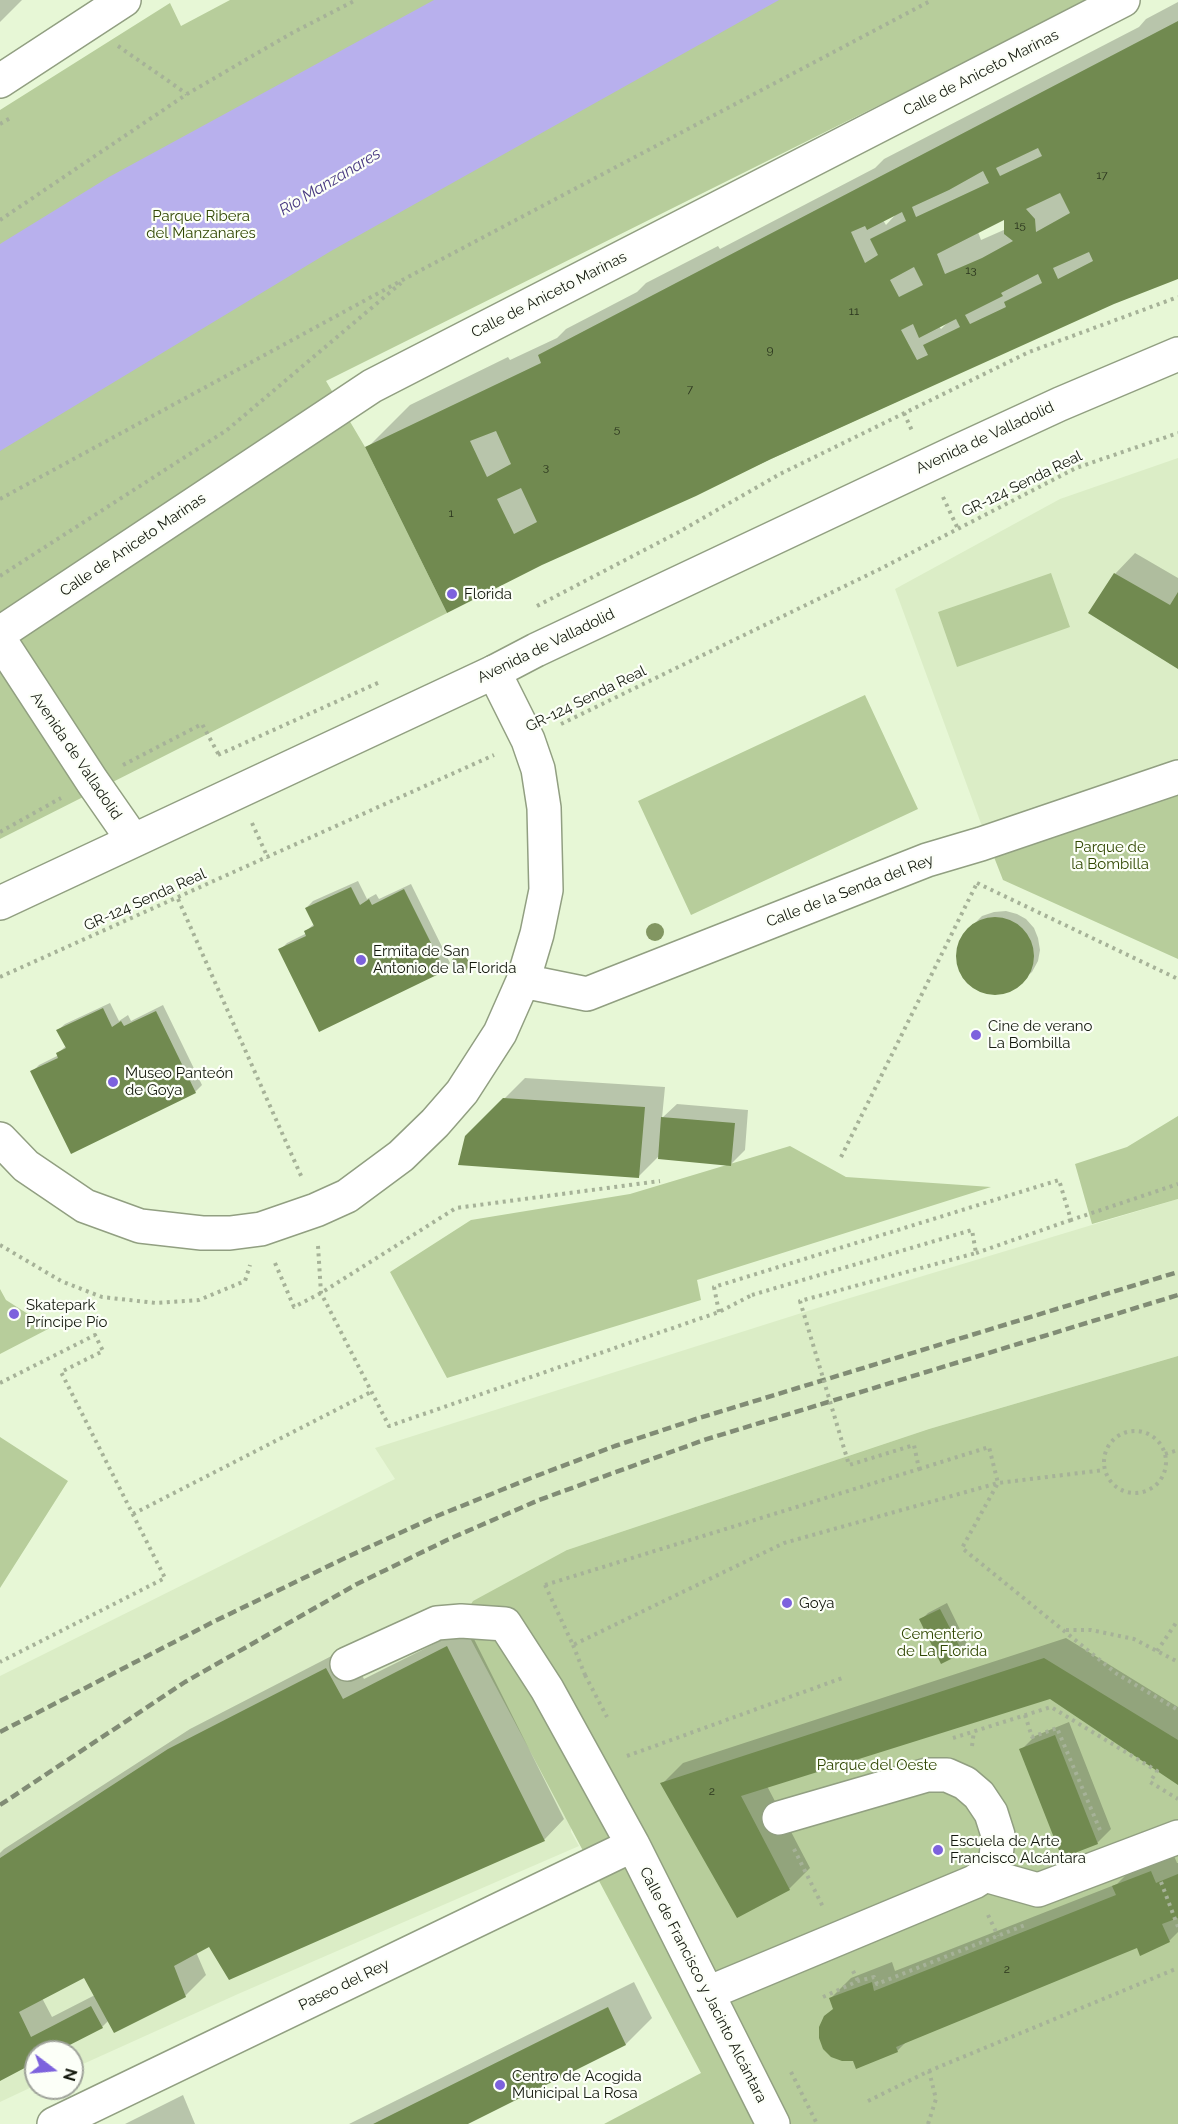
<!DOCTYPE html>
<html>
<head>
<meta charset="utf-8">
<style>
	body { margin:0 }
	#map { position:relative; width:1178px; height:2124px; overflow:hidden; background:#e7f7d6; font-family:Raleway,sans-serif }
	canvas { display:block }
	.north { position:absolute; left:24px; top:2040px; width:60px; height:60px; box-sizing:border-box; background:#fcfff8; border:2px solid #9fa39a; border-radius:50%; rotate:106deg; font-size:16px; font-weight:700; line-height:24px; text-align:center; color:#14190e }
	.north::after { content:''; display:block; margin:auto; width:21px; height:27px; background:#7d62dd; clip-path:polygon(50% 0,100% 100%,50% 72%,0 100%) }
</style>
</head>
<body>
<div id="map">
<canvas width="1178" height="2124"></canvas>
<div class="north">N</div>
</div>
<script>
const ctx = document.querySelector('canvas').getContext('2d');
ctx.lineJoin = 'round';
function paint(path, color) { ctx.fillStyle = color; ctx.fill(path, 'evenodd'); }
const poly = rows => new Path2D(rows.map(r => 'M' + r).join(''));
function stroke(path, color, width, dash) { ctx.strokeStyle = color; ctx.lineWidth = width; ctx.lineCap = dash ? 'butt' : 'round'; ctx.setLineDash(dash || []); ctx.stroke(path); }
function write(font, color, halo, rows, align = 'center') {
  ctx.font = font + ' Raleway,sans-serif'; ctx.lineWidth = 4.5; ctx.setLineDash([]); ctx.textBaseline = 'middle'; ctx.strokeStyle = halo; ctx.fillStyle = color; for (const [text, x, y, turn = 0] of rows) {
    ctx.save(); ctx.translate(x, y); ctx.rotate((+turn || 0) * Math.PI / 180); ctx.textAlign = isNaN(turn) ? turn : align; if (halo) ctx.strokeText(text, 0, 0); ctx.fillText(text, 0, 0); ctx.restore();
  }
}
paint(poly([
	[1178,458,1178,763,983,829,895,589,1060,499],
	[1178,1199,1178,1356,929,1429,567,1550,571,1832,579,1846,238,1994,72,2069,72,2052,36,2052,36,2085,0,2102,0,1676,395,1479,375,1448,830,1304]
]), '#dbedc6');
paint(poly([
	[230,0,1090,0,326,381,365,447,447,613,0,839,0,110,170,3,181,26],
	[1051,573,1070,627,957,667,938,612],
	[865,695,918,809,691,915,638,801],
	[1178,763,1178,959,1003,880,983,829],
	[1178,1116,1178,1199,1092,1224,1075,1164,1127,1147],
	[790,1146,846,1177,991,1187,697,1280,701,1300,447,1378,390,1272,471,1220,630,1194],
	[0,1289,6,1300,50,1328,0,1354],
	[1178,1356,1178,2124,604,2124,701,2073,461,1621,473,1601,567,1550,929,1429],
	[0,1437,68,1481,0,1588]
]), '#b7cd9b');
paint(poly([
	[434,0,779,0,331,251,0,451,0,244,109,177]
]), '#b8b0ed');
paint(poly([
	[0,0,22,0,0,22],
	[1178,2,1178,277,1113,303,541,564,367,448,410,405,508,357,510,360,557,338,566,329,637,292,646,283,718,246,720,249,875,168,884,159,1139,27,1146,19],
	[897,213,886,225,883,220],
	[1006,218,1006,229,981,240,978,232],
	[948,322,941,329,939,326],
	[1135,553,1178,578,1178,667,1115,574],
	[358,881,367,899,376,894,379,899,411,884,450,963,444,970,280,950,287,943,307,933,306,931,314,924,306,908,313,901],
	[1006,911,1017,914,1026,919,1034,928,1038,938,1040,950,1038,961,1032,972,1014,988,1002,993,989,994,977,990,966,982,960,970,957,958,959,945,965,933,982,916,994,912],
	[110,1003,119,1021,128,1015,131,1021,163,1005,202,1085,195,1092,32,1072,39,1065,59,1055,58,1053,66,1046,58,1030,65,1024],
	[525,1078,665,1087,662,1118,677,1104,748,1110,745,1150,731,1164,658,1157,638,1177,466,1137],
	[947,1603,968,1646,962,1652,921,1620,928,1613],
	[468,1627,564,1819,544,1840,209,1945,196,1952,206,1975,185,1996,109,2020,102,2027,52,2052,36,2052,36,2060,0,2079,0,1853,4,1849,190,1729,347,1648,364,1679],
	[85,1976,95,1995,52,2017,42,1998],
	[1066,1638,1178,1707,1178,1783,1050,1697,767,1786,810,1868,789,1889,662,1784,683,1763],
	[1069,1722,1111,1829,1097,1843,1021,1750,1035,1736],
	[1172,1851,1177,1863,1178,1863,1178,1932,1169,1941,1138,1946,908,2040,897,2051,834,2008,831,1998,851,1978,892,1962,895,1971,1117,1884,1135,1866],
	[634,1982,652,2018,626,2044,465,2124,349,2124],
	[183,2095,195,2124,125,2124]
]), '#0003');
paint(poly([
	[1178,21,1178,279,1114,304,771,459,696,496,542,565,447,613,365,447,541,363,538,355],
	[1038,148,1042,156,1000,176,996,168],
	[983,171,989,183,916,217,912,207,949,190],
	[1060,193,1070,213,1036,232,1035,219,1026,209],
	[902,212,906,221,870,239,878,255,865,263,851,232,865,226,867,230],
	[1004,220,1004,234,1013,241,982,258,945,274,937,254],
	[1089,252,1093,261,1058,279,1053,268],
	[914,267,923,285,899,297,890,280],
	[1038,274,1042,283,1004,302,1006,307,970,324,965,315,1003,296,1001,293],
	[956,319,960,327,923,345,928,355,917,360,901,330,913,324,919,338],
	[496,431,511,464,487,477,470,441],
	[521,488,537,522,514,534,497,499],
	[1114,573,1170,605,1178,592,1178,669,1088,613],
	[351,887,360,905,369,899,372,905,404,889,445,971,319,1032,278,949,306,936,304,931,314,926,305,908],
	'956 956a39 39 0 1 1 78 0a39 39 0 1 1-78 0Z',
	[103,1008,112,1027,121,1021,124,1026,156,1011,196,1093,71,1154,30,1071,58,1058,56,1053,66,1048,56,1030],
	[503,1098,645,1107,639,1178,458,1165,465,1136],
	[661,1117,735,1123,731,1166,658,1159],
	[940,1609,963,1653,941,1664,919,1619],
	[447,1646,545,1841,229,1980,209,1947,174,1966,186,1997,114,2033,84,1978,19,2012,31,2037,91,2006,103,2028,56,2052,36,2052,36,2062,0,2081,0,1858,168,1749,326,1668,343,1699],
	[1044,1658,1178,1740,1178,1785,1050,1699,741,1796,790,1890,737,1918,660,1783],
	[1055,1735,1098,1844,1062,1858,1019,1749],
	[1151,1871,1156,1883,1178,1874,1178,1918,1162,1924,1170,1942,1140,1956,1137,1948,896,2047,898,2052,856,2069,853,2061,842,2061,831,2057,823,2049,819,2038,819,2027,824,2016,833,2009,829,1998,872,1982,874,1991,1116,1895,1112,1886],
	[608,2007,626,2045,468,2124,373,2124]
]), '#718a50');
const minor = poly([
	[0,81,124,0],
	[0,633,372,386,1123,0],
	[0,640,92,781,133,840],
	[523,981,587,994,927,860,981,844,1178,777],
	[0,1139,26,1166,85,1206,140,1226,202,1233,230,1233,261,1229,316,1210,347,1196,401,1156,435,1123,462,1092,500,1033,523,981,537,934,546,890,544,808,538,769,528,740,494,672],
	[347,1664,437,1623,461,1621,505,1624,547,1689,633,1845,773,2124],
	[985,1875,1038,1890,1178,1837],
	[708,1993,974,1882,985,1875,996,1858,998,1835,991,1813,979,1795,965,1783,947,1775,927,1775,779,1818],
	[54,2124,633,1845]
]);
const major = poly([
	[0,903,494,672,536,650,956,452,1060,404,1178,354]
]);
stroke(minor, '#919f81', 36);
stroke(major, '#919f81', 36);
stroke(poly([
	[118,46,187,94],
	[0,124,12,117],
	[0,220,187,94,292,33,356,0],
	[904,413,913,433],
	[943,497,958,529],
	[0,499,408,277,932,0],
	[0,576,227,430,401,283],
	[537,606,677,533,780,474,1029,352,1178,297],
	[561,724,880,569,1076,468,1178,433],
	[218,755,382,681],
	[123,765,202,724,220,757],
	[252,823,268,858],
	[0,832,61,798],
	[977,883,1178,979],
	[178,899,302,1178],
	[0,977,494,755],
	[841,1157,977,883],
	[0,1245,61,1281,102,1297,156,1303,199,1300,245,1281,250,1265],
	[318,1246,321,1293,389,1426,719,1312,752,1295],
	[976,1253,1071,1220],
	[275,1263,294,1307,321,1293,456,1208,660,1181],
	[719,1312,714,1287,1059,1180,1071,1220,1178,1184],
	[0,1383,95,1335,103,1351,61,1372,165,1578,0,1662],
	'1104 1462a31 31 0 1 1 62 0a31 31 0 1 1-62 0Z',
	[1165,1454,1178,1450],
	[919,1469,989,1447,998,1483,962,1548,1117,1674,1178,1710],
	[133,1514,371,1392],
	[545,1585,573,1645,784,1543,998,1483,1104,1470],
	[1066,1630,1091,1630,1134,1639,1178,1662],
	[573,1645,585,1675],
	[1157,1651,1178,1620],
	[585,1675,607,1717],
	[1025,1715,1032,1737,1057,1728,1100,1830],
	[953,1738,1051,1707,1157,1771,1150,1782,1178,1799],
	[972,1746,974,1731],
	[627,1756,845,1677],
	[794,1849,823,1907],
	[1161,1882,1178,1927],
	[988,1915,998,1936],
	[853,1971,858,1981],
	[823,1997,858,1981,874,1977,877,1984,1025,1925],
	[791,2072,817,2124],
	[868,2101,929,2071,1178,1968],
	[928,2124,936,2099,929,2071]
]), '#a6b298', 4, [3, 4.5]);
stroke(minor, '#fff', 33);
stroke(major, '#fff', 33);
stroke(poly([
	[0,1732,213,1622,345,1558,437,1516,531,1478,615,1446,696,1419,1178,1272],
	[0,1805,185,1682,357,1584,447,1540,539,1500,704,1440,1178,1295]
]), '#818c75', 4.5, [9, 4.5]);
stroke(poly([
	[545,1585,919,1469,914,1445,849,1465,800,1301,976,1253,972,1230,752,1295]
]), '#a6b298', 4, [3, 4.5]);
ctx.fillStyle = '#829661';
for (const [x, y] of [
	[655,932],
	[460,964]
]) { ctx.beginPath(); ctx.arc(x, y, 9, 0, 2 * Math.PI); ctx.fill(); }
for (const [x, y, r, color] of [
	[452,594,6,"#7d62dd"],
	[361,960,6,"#7d62dd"],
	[976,1035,6,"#7d62dd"],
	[113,1082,6,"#7d62dd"],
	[14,1314,6,"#7d62dd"],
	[787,1603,6,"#7d62dd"],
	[938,1850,6,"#7d62dd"],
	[500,2085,6,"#7d62dd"]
]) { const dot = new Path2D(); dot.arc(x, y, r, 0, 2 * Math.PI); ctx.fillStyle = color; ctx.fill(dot); stroke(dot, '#fcfff8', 2); }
write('12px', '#2b351e', null, [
	["17",1102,175],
	["15",1020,225],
	["13",971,270],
	["11",854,311],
	["9",770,350],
	["7",690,389],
	["5",617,429],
	["3",546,467],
	["1",451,513],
	["2",712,1791],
	["2",1007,1969]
]);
write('15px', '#14190e', '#fcfff8', [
	["Calle de Aniceto Marinas",981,73,-27],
	["Calle de Aniceto Marinas",549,295,-27],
	["Avenida de Valladolid",985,438,-25],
	["GR-124 Senda Real",1022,484,-26],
	["Calle de Aniceto Marinas",133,545,-34],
	["Avenida de Valladolid",546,646,-26],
	["GR-124 Senda Real",586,699,-26],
	["Avenida de Valladolid",76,756,56],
	["Calle de la Senda del Rey",850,891,-21],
	["GR-124 Senda Real",145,900,-24],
	["Paseo del Rey",344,1985,-26],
	["Calle de Francisco y Jacinto Alcántara",703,1985,63]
]);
write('15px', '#304702', '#fcfff8', [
	["Parque Ribera",201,216],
	["del Manzanares",201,233],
	["Parque de",1110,847],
	["la Bombilla",1110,864],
	["Cementerio",942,1634],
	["de La Florida",942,1651],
	["Parque del Oeste",877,1765]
]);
write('15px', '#14190e', '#fcfff8', [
	["Florida",464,594],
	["Ermita de San",373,951],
	["Antonio de la Florida",373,968],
	["Cine de verano",988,1026],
	["La Bombilla",988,1043],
	["Museo Panteón",125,1073],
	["de Goya",125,1090],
	["Skatepark",26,1305],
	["Príncipe Pío",26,1322],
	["Goya",799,1603],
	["Escuela de Arte",950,1841],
	["Francisco Alcántara",950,1858],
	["Centro de Acogida",512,2076],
	["Municipal La Rosa",512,2093]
], 'left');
write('italic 16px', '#483981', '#fcfff8', [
	["Río Manzanares",330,182,-31]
]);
</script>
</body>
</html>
